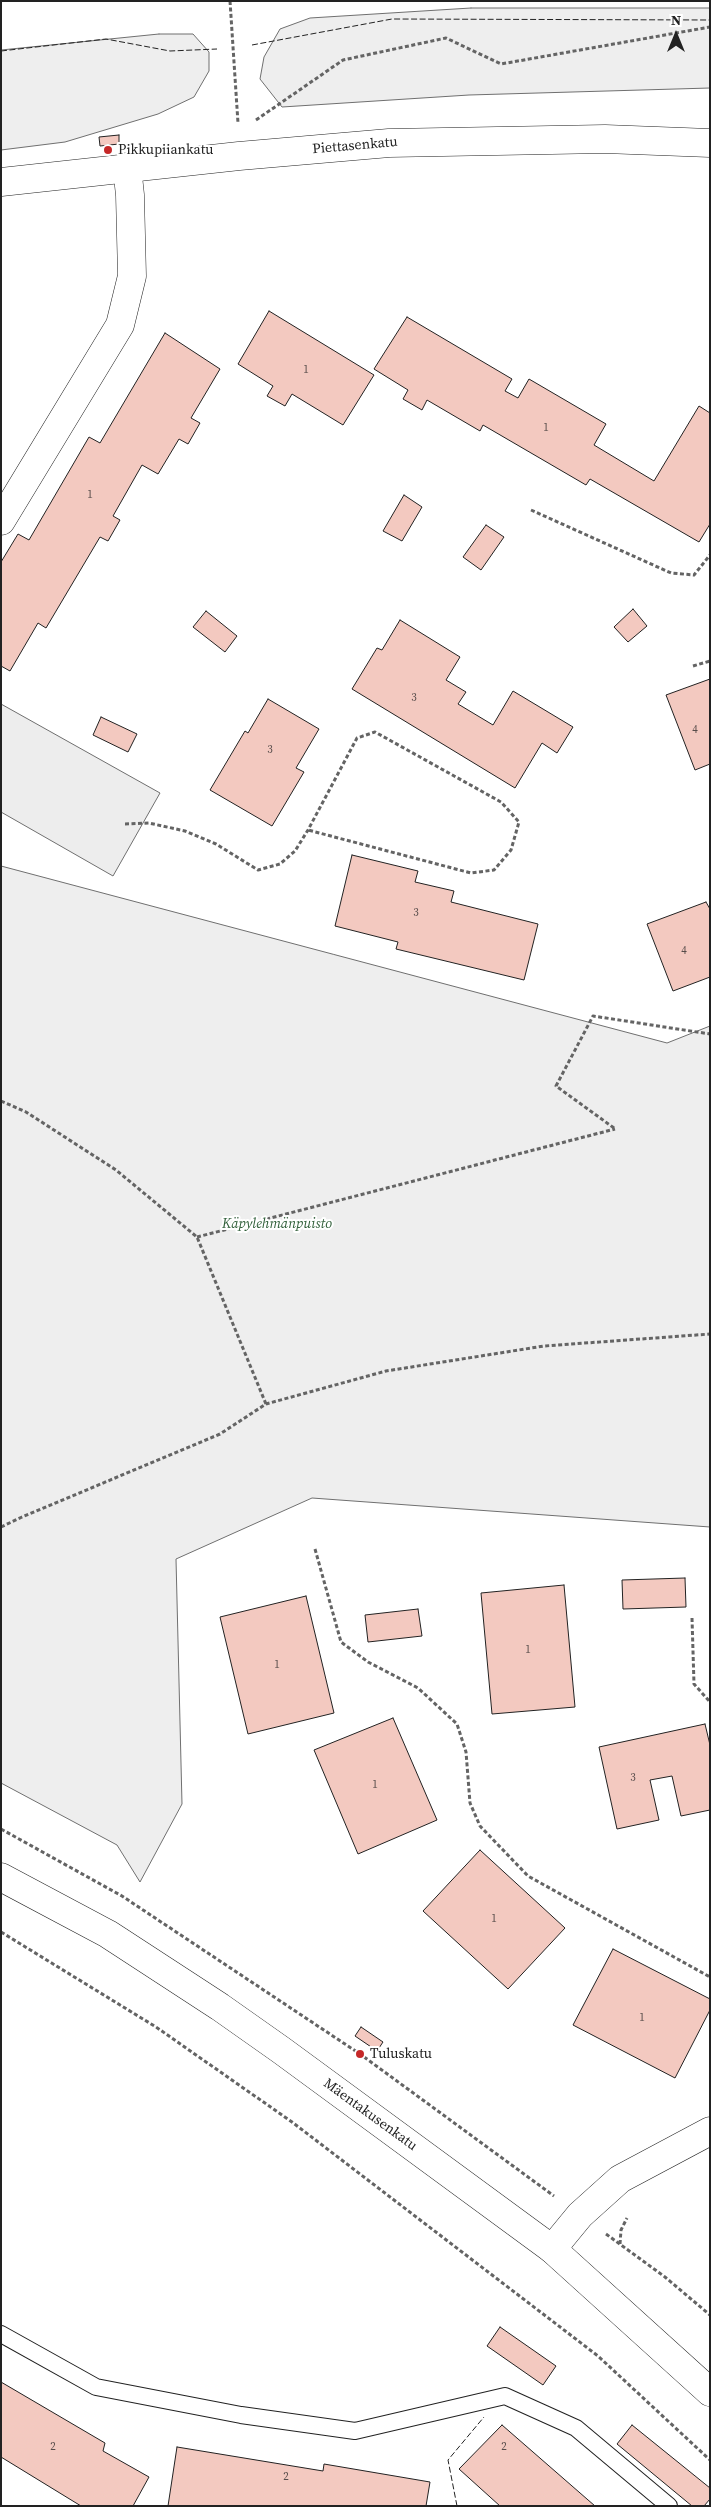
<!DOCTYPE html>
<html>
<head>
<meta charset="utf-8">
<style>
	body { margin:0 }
	#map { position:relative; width:711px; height:2507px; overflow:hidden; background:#fff; font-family:"Source Serif 4",serif }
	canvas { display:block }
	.frame { position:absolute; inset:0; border:2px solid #222; pointer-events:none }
	.north { position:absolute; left:651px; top:10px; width:50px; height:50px; -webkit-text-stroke:4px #fff; paint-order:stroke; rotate:0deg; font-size:14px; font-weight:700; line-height:20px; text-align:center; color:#222 }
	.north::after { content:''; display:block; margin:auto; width:18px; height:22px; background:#222; clip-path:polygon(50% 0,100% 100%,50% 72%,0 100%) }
</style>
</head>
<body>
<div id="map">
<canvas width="711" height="2507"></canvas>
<div class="frame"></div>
<div class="north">N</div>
</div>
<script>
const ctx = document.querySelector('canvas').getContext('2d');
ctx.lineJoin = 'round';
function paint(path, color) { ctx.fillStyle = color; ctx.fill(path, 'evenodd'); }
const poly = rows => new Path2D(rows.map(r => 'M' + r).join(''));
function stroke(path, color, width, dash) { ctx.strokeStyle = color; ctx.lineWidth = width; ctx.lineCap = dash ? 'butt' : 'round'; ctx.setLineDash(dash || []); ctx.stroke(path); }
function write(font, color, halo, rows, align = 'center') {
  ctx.font = font + ' "Source Serif 4",serif'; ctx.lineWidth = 4; ctx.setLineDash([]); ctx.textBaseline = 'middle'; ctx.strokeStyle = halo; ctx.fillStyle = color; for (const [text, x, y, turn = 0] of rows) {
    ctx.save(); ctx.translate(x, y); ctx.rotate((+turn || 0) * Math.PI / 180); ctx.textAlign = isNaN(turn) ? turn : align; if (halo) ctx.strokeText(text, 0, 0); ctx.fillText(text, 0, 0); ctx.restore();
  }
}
const green = poly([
	[471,8,710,8,710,88,469,95,282,107,260,79,264,57,280,29,310,18,471,8],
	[159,34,193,34,209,52,209,71,194,97,158,114,65,142,1,150,1,50,159,34],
	[1,866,667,1043,710,1026,710,1527,312,1498,176,1559,182,1804,140,1882,117,1845,1,1783,1,866]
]);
paint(green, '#eee');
stroke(green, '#6f6f6f', 1);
const parking = poly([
	[1,704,160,793,113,876,1,812,1,704]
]);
paint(parking, '#ededed');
stroke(parking, '#6f6f6f', 1);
const building = poly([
	[119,135,119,144,100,146,99,137,119,135],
	[269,311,374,375,343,425,292,394,285,406,267,396,273,386,238,364,269,311],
	[407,317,512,379,505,391,518,398,529,379,606,424,594,445,654,481,699,406,710,413,710,524,699,542,590,479,586,485,483,425,480,431,427,400,422,410,403,399,408,390,374,369,407,317],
	[165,333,220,369,191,418,200,423,188,444,179,439,158,474,142,465,113,516,120,520,108,541,100,537,46,628,38,623,10,671,1,666,1,562,18,534,29,540,89,437,100,443,165,333],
	[404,495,422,507,402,541,383,531,404,495],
	[486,525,504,537,481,570,463,557,486,525],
	[633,609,647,626,628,642,614,627,633,609],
	[206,611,237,636,225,652,193,627,206,611],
	[400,620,460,657,446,680,466,692,458,704,493,725,513,691,573,727,557,753,542,743,515,788,352,689,377,648,382,650,400,620],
	[710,679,710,764,695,770,666,695,710,679],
	[268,699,319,729,296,768,304,772,272,826,210,790,245,731,248,733,268,699],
	[101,717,137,734,128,752,93,735,101,717],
	[352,855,418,871,415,882,454,891,451,902,538,924,524,980,396,949,398,942,335,926,352,855],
	[706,902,710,909,710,977,673,991,647,924,706,902],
	[685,1578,686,1607,623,1609,622,1580,685,1578],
	[564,1585,575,1707,492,1714,481,1593,564,1585],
	[306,1596,334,1713,248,1734,220,1617,306,1596],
	[418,1609,422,1636,368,1642,365,1615,418,1609],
	[393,1718,437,1820,358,1854,314,1750,393,1718],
	[705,1724,710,1745,710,1810,681,1816,672,1776,650,1780,659,1820,617,1829,599,1747,705,1724],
	[480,1850,565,1928,508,1989,423,1911,480,1850],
	[613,1949,710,1999,710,2010,675,2078,573,2025,613,1949],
	[361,2027,383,2042,377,2051,355,2036,361,2027],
	[500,2327,556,2366,543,2385,487,2346,500,2327],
	[1,2382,105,2443,103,2451,149,2477,133,2506,81,2506,1,2457,1,2382],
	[502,2425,595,2506,500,2506,459,2469,502,2425],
	[632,2425,710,2488,710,2499,704,2506,692,2506,617,2444,632,2425],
	[177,2447,323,2471,324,2464,430,2482,426,2506,168,2506,177,2447]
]);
paint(building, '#f3c9c0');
stroke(building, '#222', 1);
const lane = poly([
	[1,2334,96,2387,241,2415,355,2431,505,2396,576,2428,669,2506]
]);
const street = poly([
	[1,521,120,325,132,276,130,195,127,167],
	[552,2249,580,2215,620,2179,710,2131]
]);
const secondary = poly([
	[1,182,239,156,389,143,605,139,710,143],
	[1,1877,108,1934,220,2007,281,2050,552,2249,710,2392]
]);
stroke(lane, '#222', 18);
stroke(street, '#222', 29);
stroke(secondary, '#222', 29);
stroke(poly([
	[230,1,238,123],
	[256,120,343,60,446,38,501,64,710,27],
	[531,510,671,573,694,575,710,555],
	[693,666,710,661],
	[125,824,149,823,185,831,216,844,258,870,280,864,295,851,308,830,357,738,375,732,501,802,519,822,511,850,494,870,471,873,308,830],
	[1,1101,26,1112,116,1170,197,1237,266,1404],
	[614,1128,556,1086,593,1016,710,1034],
	[197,1237,615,1129],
	[1,1527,22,1517,220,1434,266,1404,386,1371,544,1346,710,1334],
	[315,1549,341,1642,368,1662,418,1688,457,1724,466,1752,470,1803,480,1826,528,1876,710,1977],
	[692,1618,694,1684,710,1702],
	[1,1829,122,1896,360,2054,554,2196],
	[1,1932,156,2027,292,2122,598,2356,710,2460],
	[606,2234,665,2277,710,2315],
	[620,2244,621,2230,627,2218]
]), '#646464', 3, [4, 2.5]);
stroke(lane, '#fff', 16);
stroke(street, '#fff', 28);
stroke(secondary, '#fff', 28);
stroke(poly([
	[252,45,392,19,710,20],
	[1,51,106,39,170,51,217,49],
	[457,2506,448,2460,484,2417]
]), '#222', 1, [6, 2.5]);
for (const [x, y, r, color] of [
	[108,150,5,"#c62828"],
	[360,2054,5,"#c62828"]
]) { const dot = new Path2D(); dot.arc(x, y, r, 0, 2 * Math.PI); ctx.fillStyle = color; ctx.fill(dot); stroke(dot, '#fff', 2); }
write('11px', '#564c4a', null, [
	["1",306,370],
	["1",546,428],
	["1",90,495],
	["3",414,698],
	["4",695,730],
	["3",270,750],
	["3",416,913],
	["4",684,951],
	["1",528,1650],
	["1",277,1665],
	["3",633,1778],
	["1",375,1785],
	["1",494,1919],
	["1",642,2018],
	["2",53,2447],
	["2",504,2447],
	["2",286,2477]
]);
write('14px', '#222', '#fff', [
	["Piettasenkatu",355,146,-5],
	["Mäentakusenkatu",370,2115,36]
]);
write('14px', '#222', '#fff', [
	["Pikkupiiankatu",118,150],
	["Tuluskatu",370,2054]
], 'left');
write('italic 14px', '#2f5e38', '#fff', [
	["Käpylehmänpuisto",277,1224]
]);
</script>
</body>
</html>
